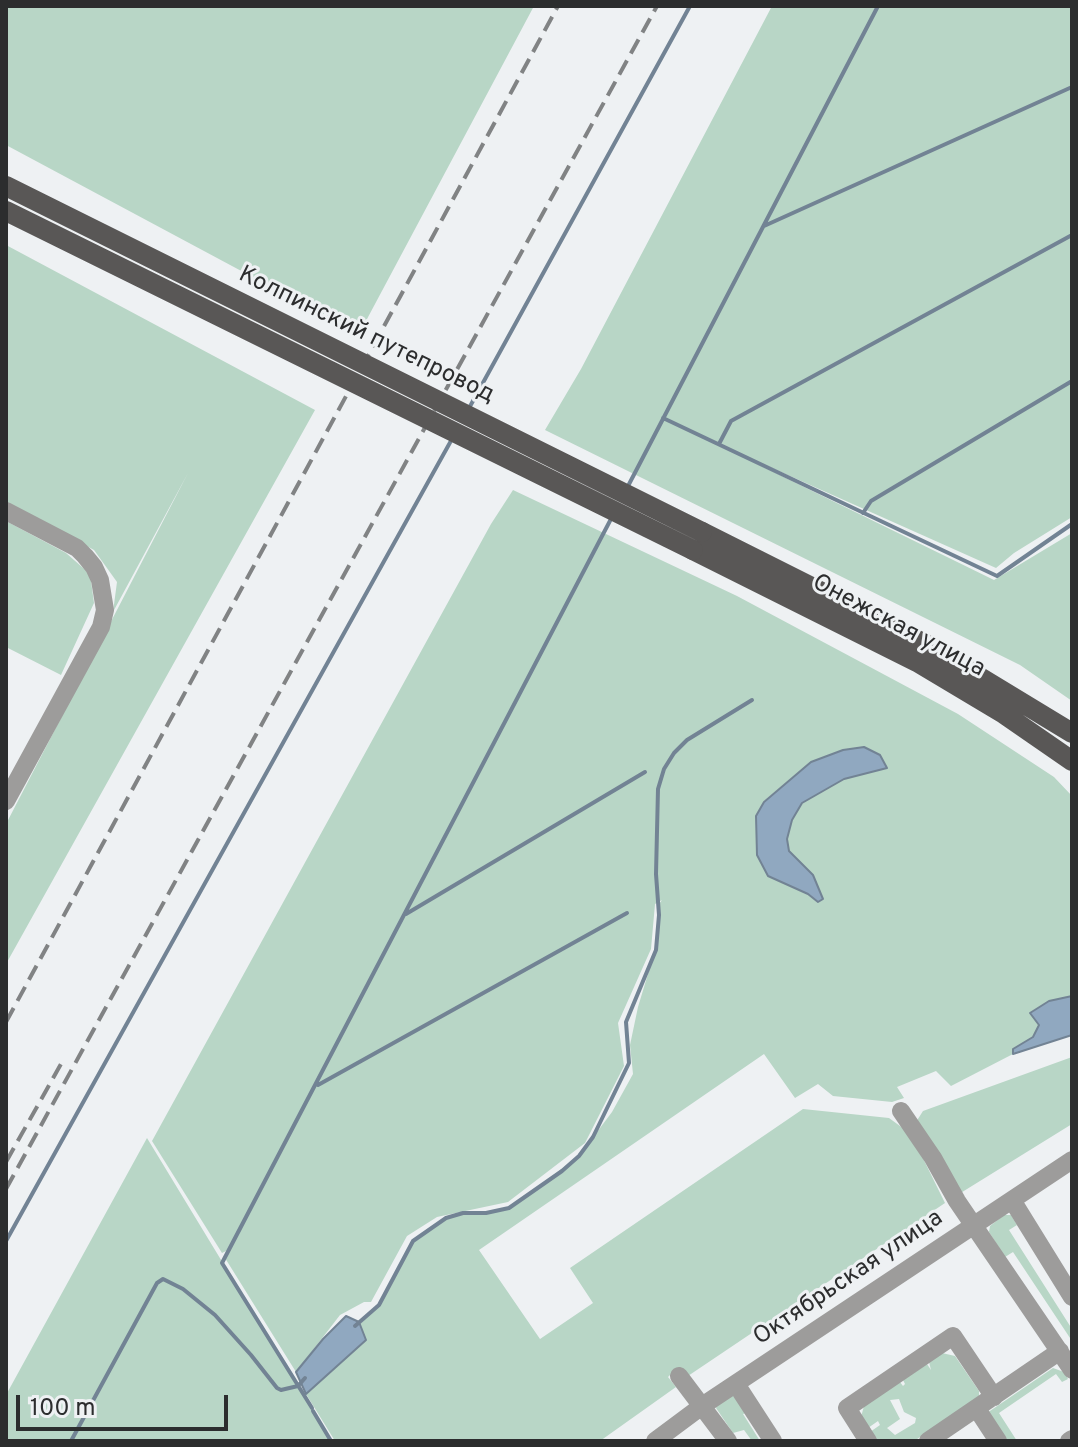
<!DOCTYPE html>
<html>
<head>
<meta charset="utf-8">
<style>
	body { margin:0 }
	#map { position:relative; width:1078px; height:1447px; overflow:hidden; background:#eef1f3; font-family:Overpass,sans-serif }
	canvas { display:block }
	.frame { position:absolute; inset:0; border:8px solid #2c2d2e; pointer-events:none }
	.scale { position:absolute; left:16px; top:1395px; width:212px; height:36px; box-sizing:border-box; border:4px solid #2c2d2e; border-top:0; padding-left:10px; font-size:24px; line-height:28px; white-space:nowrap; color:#2c2d2e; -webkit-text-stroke:6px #eef1f3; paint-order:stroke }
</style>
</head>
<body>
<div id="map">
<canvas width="1078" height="1447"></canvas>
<div class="frame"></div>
<div class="scale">100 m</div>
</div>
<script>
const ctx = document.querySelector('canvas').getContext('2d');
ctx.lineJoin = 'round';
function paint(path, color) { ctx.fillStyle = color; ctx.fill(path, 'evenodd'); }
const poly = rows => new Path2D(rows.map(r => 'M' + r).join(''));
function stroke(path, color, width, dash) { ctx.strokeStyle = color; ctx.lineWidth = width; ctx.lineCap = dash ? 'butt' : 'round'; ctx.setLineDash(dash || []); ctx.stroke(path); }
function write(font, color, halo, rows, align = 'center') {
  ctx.font = font + ' Overpass,sans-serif'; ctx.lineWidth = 6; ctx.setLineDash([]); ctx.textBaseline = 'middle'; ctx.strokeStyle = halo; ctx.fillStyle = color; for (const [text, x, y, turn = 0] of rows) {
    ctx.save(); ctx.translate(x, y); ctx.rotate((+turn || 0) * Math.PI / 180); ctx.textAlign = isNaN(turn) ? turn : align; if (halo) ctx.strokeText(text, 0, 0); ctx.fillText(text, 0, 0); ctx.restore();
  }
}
paint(poly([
	[6,6,534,6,359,334,6,145],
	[772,6,1072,6,1072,517,1014,553,996,568,696,434,994,580,1072,533,1072,701,1020,665,545,430,581,369],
	[6,245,315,410,6,964,6,824,188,473,113,612,117,582,94,550,6,502],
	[513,490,737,596,958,714,1054,777,1072,796,1072,996,1049,1001,1031,1012,1039,1025,1034,1037,1013,1049,1013,1054,951,1086,936,1071,897,1087,904,1098,892,1102,833,1096,818,1084,795,1098,764,1054,479,1250,540,1339,593,1303,570,1268,803,1109,889,1118,911,1134,945,1203,685,1378,676,1369,668,1377,676,1387,600,1441,335,1441,306,1394,365,1341,360,1324,379,1305,413,1241,446,1218,463,1213,486,1213,509,1208,579,1156,612,1112,633,1074,630,1045,638,1007,657,944,659,904,662,900,655,904,651,949,618,1023,624,1066,585,1143,508,1202,437,1217,407,1236,371,1302,364,1302,340,1315,296,1372,225,1258,228,1250,222,1253,152,1141,491,524],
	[864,747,859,773,844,779,802,803,792,820,787,839,789,851,813,875,823,898,818,901,808,894,768,876,757,855,756,816,764,801,811,762,843,750],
	[6,521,66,553,90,574,94,603,61,675,6,647],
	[1072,1057,1072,1124,959,1194,916,1122,923,1111],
	[147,1138,331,1441,6,1441,6,1395],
	[1004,1215,1011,1215,1017,1225,1009,1230,1072,1329,1072,1341,1013,1252,1005,1257,989,1232,990,1226],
	[942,1353,955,1356,979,1391,979,1399,914,1441,876,1441,870,1432,880,1425,878,1421,868,1428,861,1417,864,1406,900,1382,903,1386,905,1384,903,1380,927,1364,931,1370,929,1362],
	[899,1399,904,1412,916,1418,915,1423,895,1435,887,1428,900,1419,890,1400],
	[1053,1368,1064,1372,1068,1379,1062,1382,1056,1374,999,1413,1017,1441,1007,1441,987,1413],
	[732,1394,746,1413,743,1414,760,1441,752,1441,744,1430,733,1433,716,1408,718,1402]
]), '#b8d6c6');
const water = poly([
	[864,747,880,755,887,768,844,779,802,803,792,820,787,839,789,851,813,875,823,899,818,902,808,894,768,876,757,855,756,816,764,802,811,762,843,750,864,747],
	[1072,996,1072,1035,1013,1054,1013,1049,1033,1037,1039,1025,1030,1013,1049,1001,1072,996],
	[346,1316,359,1322,366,1340,306,1394,296,1372,323,1339,346,1316]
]);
paint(water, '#90a8c0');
stroke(water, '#728394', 2);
stroke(poly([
	[764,226,1072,87],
	[468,410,690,6],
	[663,418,997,576,1072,524],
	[719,444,731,421,1072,235],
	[627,488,878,6],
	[863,513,871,501,1072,381],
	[406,914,645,772],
	[318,1085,627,913],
	[6,1241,452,439],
	[355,1326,379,1305,413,1241,446,1218,463,1213,486,1213,509,1208,562,1171,579,1156,593,1137,629,1063,626,1022,656,950,659,915,656,874,658,789,664,769,674,753,687,740,752,700],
	[312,1408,222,1263,612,517],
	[313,1411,331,1441],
	[71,1441,157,1283,163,1279,183,1289,215,1315,251,1355,277,1388,281,1390,298,1386,305,1378]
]), '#728394', 4);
stroke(poly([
	[6,511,77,548,85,556,94,567,100,580,105,610,101,627,6,801],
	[901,1111,933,1158,957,1201,1072,1370],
	[1012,1200,1072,1297],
	[679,1376,728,1441],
	[736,1384,773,1441],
	[977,1409,998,1441],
	[655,1441,702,1406,1072,1160],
	[868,1441,847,1408,953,1336,994,1397],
	[928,1441,1060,1351],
	[1069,1441,1072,1439]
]), '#9d9c9b', 18);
stroke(poly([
	[702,532,927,645,1072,733],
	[693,550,917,662,1004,714,1072,761]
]), '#595756', 20);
stroke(poly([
	[6,1022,558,6],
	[6,1162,61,1064],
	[6,1189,657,6]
]), '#818384', 4, [16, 8]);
stroke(poly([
	[6,186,702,532],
	[6,211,693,550]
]), '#595756', 20);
write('24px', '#2c2d2e', '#eef1f3', [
	["Колпинский путепровод",366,336,26],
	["Онежская улица",898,627,28],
	["Октябрьская улица",849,1279,-34]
]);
</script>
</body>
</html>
